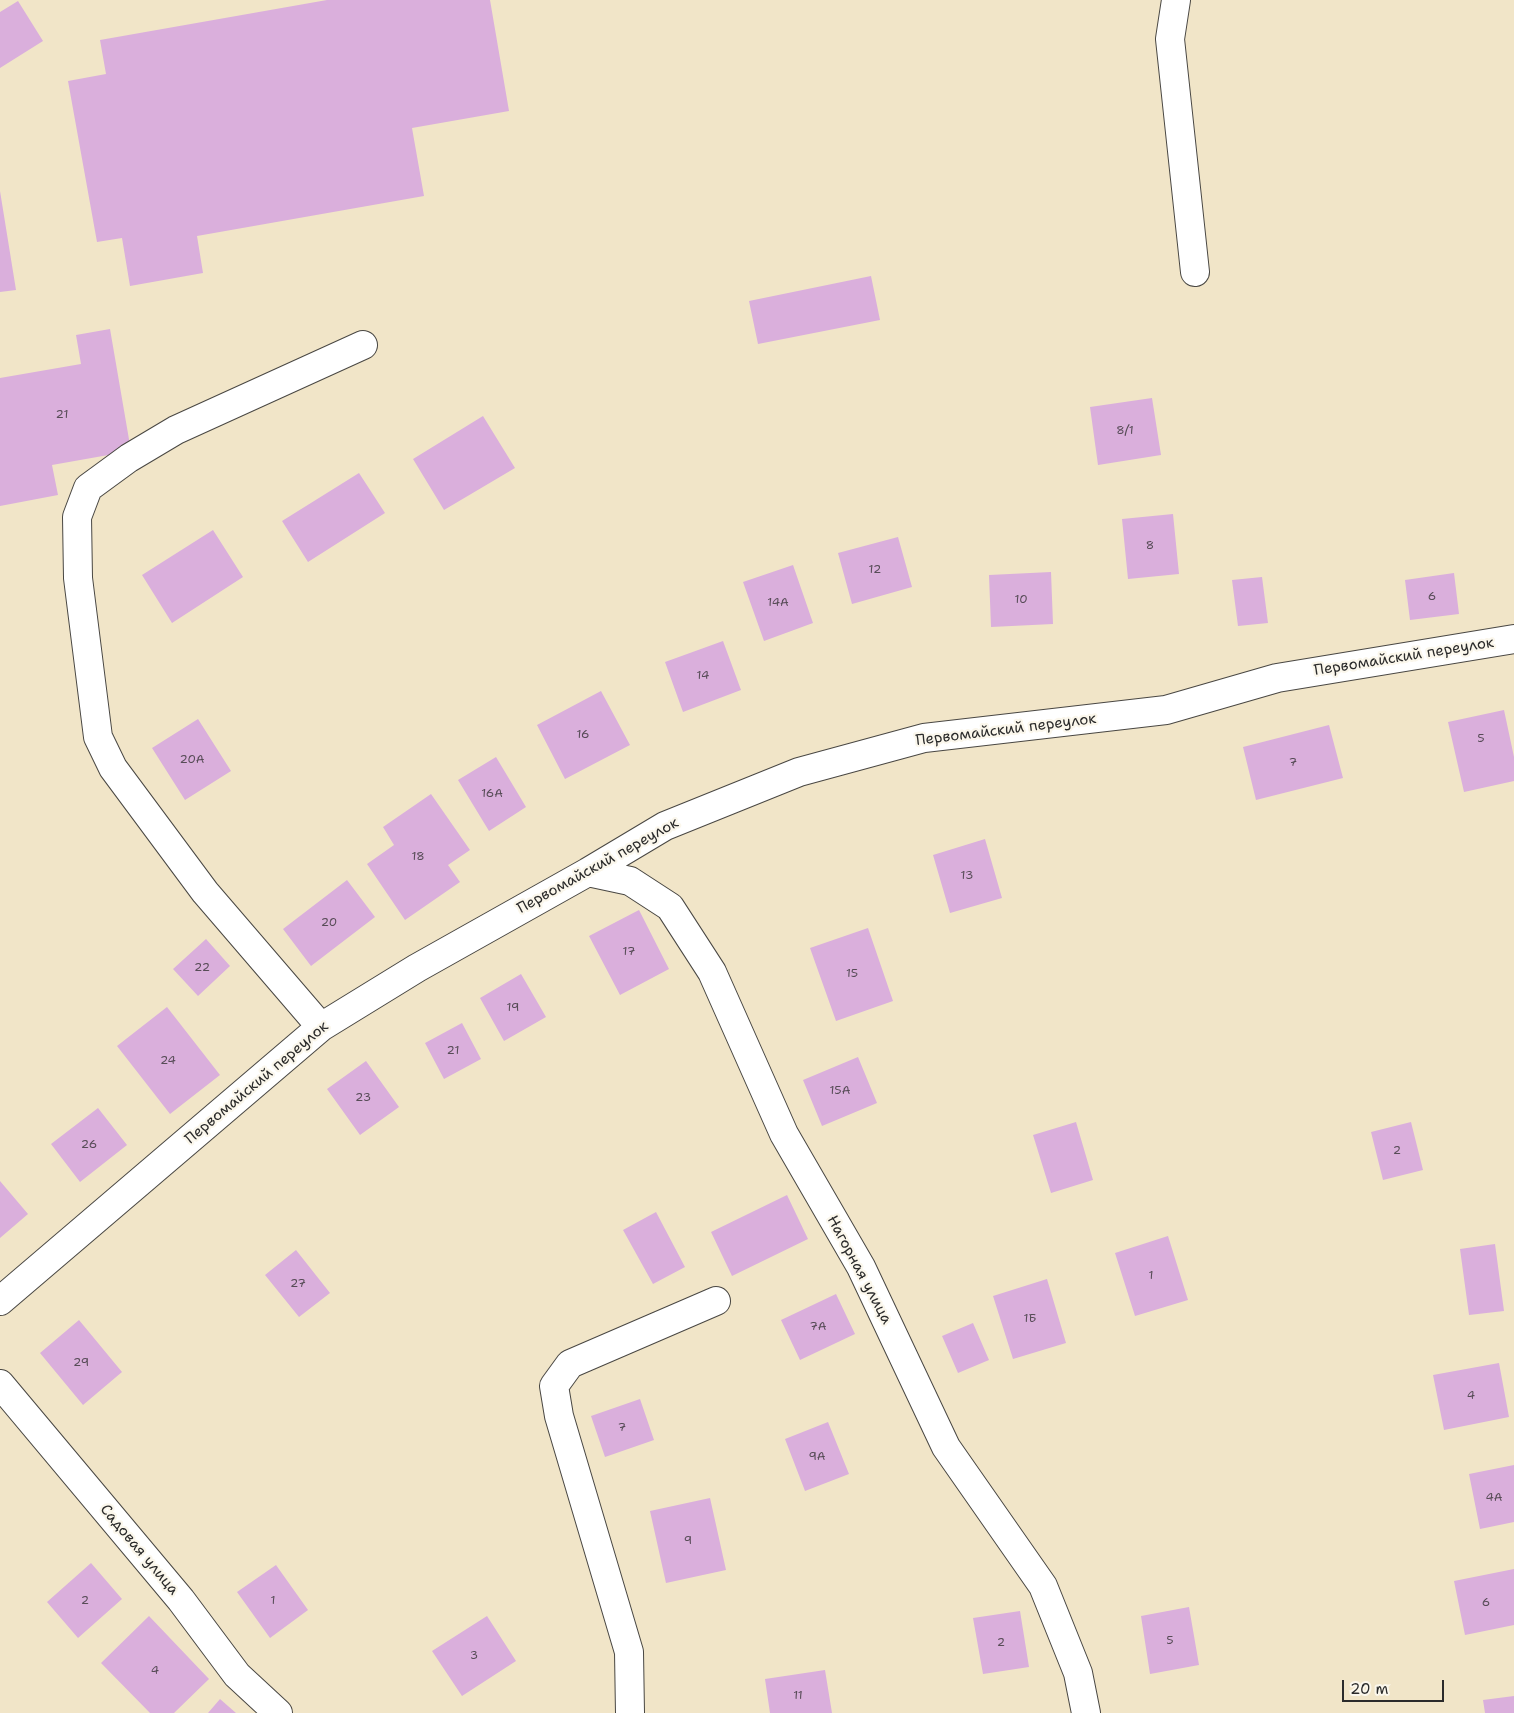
<!DOCTYPE html>
<html>
<head>
<meta charset="utf-8">
<style>
	body { margin:0 }
	#map { position:relative; width:1514px; height:1713px; overflow:hidden; background:#f1e5c8; font-family:"Shantell Sans",sans-serif }
	canvas { display:block }
	.scale { position:absolute; left:1342px; top:1680px; width:102px; height:22px; box-sizing:border-box; border:2px solid #2b2b2b; border-top:0; padding-left:6px; font-size:15px; line-height:18px; white-space:nowrap; color:#2b2b2b; -webkit-text-stroke:4px #fbf7ec; paint-order:stroke }
</style>
</head>
<body>
<div id="map">
<canvas width="1514" height="1713"></canvas>
<div class="scale">20 m</div>
</div>
<script>
const ctx = document.querySelector('canvas').getContext('2d');
ctx.lineJoin = 'round';
function paint(path, color) { ctx.fillStyle = color; ctx.fill(path, 'evenodd'); }
const poly = rows => new Path2D(rows.map(r => 'M' + r).join(''));
function stroke(path, color, width, dash) { ctx.strokeStyle = color; ctx.lineWidth = width; ctx.lineCap = dash ? 'butt' : 'round'; ctx.setLineDash(dash || []); ctx.stroke(path); }
function write(font, color, halo, rows, align = 'center') {
  ctx.font = font + ' "Shantell Sans",sans-serif'; ctx.lineWidth = 4.5; ctx.setLineDash([]); ctx.textBaseline = 'middle'; ctx.strokeStyle = halo; ctx.fillStyle = color; for (const [text, x, y, turn = 0] of rows) {
    ctx.save(); ctx.translate(x, y); ctx.rotate((+turn || 0) * Math.PI / 180); ctx.textAlign = isNaN(turn) ? turn : align; if (halo) ctx.strokeText(text, 0, 0); ctx.fillText(text, 0, 0); ctx.restore();
  }
}
paint(poly([
	[327,0,490,0,509,111,412,128,424,196,197,236,203,273,130,286,122,238,97,242,68,81,106,74,100,40],
	[18,1,43,41,0,68,0,12],
	[0,191,16,290,0,292],
	[871,276,880,320,758,344,749,301],
	[110,329,131,451,52,465,58,495,0,506,0,378,81,364,76,335],
	[1152,398,1161,455,1098,465,1090,407],
	[483,416,515,468,444,510,413,459],
	[359,473,385,513,308,562,282,521],
	[1173,514,1179,574,1128,579,1122,519],
	[213,530,243,577,172,623,142,575],
	[898,537,912,587,852,604,838,553],
	[793,565,813,623,764,641,743,582],
	[1051,572,1053,624,991,627,989,575],
	[1454,573,1459,614,1410,620,1405,580],
	[1262,577,1268,623,1238,626,1232,580],
	[723,641,741,690,683,712,665,662],
	[601,691,630,745,565,779,537,725],
	[1504,710,1514,757,1514,781,1464,792,1448,722],
	[198,719,231,771,185,800,152,748],
	[1329,725,1343,778,1256,800,1243,747],
	[496,757,526,807,489,831,458,780],
	[431,794,470,850,448,865,460,882,405,920,367,864,394,845,383,827],
	[985,839,1002,898,950,913,933,855],
	[347,880,375,917,311,966,283,929],
	[639,910,669,969,620,995,589,936],
	[868,928,893,1001,836,1021,810,948],
	[206,939,230,966,198,996,173,969],
	[521,974,546,1017,504,1041,480,998],
	[167,1007,220,1075,170,1114,117,1046],
	[462,1023,481,1059,444,1079,425,1043],
	[858,1057,877,1103,822,1126,803,1080],
	[366,1061,399,1107,360,1135,327,1089],
	[98,1108,127,1145,80,1182,51,1144],
	[1076,1122,1093,1180,1051,1193,1033,1135],
	[1411,1122,1423,1170,1383,1180,1371,1132],
	[0,1181,28,1214,0,1238],
	[787,1195,808,1239,732,1276,711,1232],
	[656,1212,685,1267,653,1284,623,1230],
	[1168,1236,1188,1300,1135,1316,1115,1253],
	[1495,1244,1504,1311,1469,1315,1460,1249],
	[296,1250,330,1293,299,1317,265,1275],
	[1047,1279,1066,1343,1013,1359,993,1296],
	[836,1294,855,1334,800,1360,781,1320],
	[79,1320,122,1372,83,1405,40,1353],
	[973,1323,989,1360,958,1373,942,1336],
	[1499,1363,1509,1417,1444,1430,1433,1375],
	[640,1399,654,1440,605,1457,591,1416],
	[828,1422,849,1474,805,1491,785,1439],
	[1514,1465,1514,1522,1480,1529,1469,1474],
	[710,1498,726,1570,666,1583,650,1511],
	[91,1563,122,1599,78,1638,47,1602],
	[276,1565,308,1610,270,1638,237,1592],
	[1514,1569,1514,1625,1465,1635,1454,1581],
	[1189,1607,1199,1665,1150,1674,1141,1616],
	[1020,1611,1029,1667,983,1674,973,1618],
	[149,1616,209,1679,174,1713,150,1713,101,1663],
	[487,1616,516,1661,462,1696,432,1651],
	[825,1670,832,1713,770,1713,765,1679],
	[1514,1696,1514,1713,1485,1713,1483,1700],
	[220,1699,236,1713,208,1713]
]), '#daafdc');
const street = poly([
	[1176,0,1170,39,1195,272],
	[588,872,630,881,670,907,712,972,784,1134,861,1267,946,1447,1043,1586,1078,1673,1086,1713],
	[321,1027,205,892,113,768,98,737,78,578,77,517,88,488,129,458,176,430,363,345],
	[0,1301,321,1027,417,968,588,872,665,826,799,772,924,738,1166,710,1277,678,1514,639],
	[0,1384,181,1600,237,1675,278,1713],
	[630,1713,629,1652,559,1416,554,1386,570,1364,716,1301]
]);
stroke(street, '#494743', 30);
stroke(street, '#fff', 28);
write('12px', '#574c57', null, [
	["21",62,415],
	["8/1",1125,431],
	["8",1150,546],
	["12",875,570],
	["6",1432,597],
	["10",1021,600],
	["14А",778,603],
	["14",703,676],
	["16",583,735],
	["5",1481,739],
	["20А",192,760],
	["7",1293,763],
	["16А",492,794],
	["18",418,857],
	["13",967,876],
	["20",329,923],
	["17",629,952],
	["22",202,968],
	["15",852,974],
	["19",513,1008],
	["21",453,1051],
	["24",168,1061],
	["15А",840,1091],
	["23",363,1098],
	["26",89,1145],
	["2",1397,1151],
	["1",1151,1276],
	["27",298,1284],
	["1Б",1030,1319],
	["7А",818,1327],
	["29",81,1363],
	["4",1471,1396],
	["7",622,1428],
	["9А",817,1457],
	["4А",1494,1498],
	["9",688,1541],
	["2",85,1601],
	["1",273,1601],
	["6",1486,1603],
	["5",1170,1641],
	["2",1001,1643],
	["3",474,1656],
	["4",155,1671],
	["11",798,1696]
]);
write('15px', '#2b2b2b', '#fbf7ec', [
	["Первомайский переулок",1404,657,-9],
	["Первомайский переулок",1006,730,-7],
	["Первомайский переулок",598,866,-29],
	["Первомайский переулок",257,1083,-40],
	["Нагорная улица",859,1270,62],
	["Садовая улица",139,1550,50]
]);
</script>
</body>
</html>
